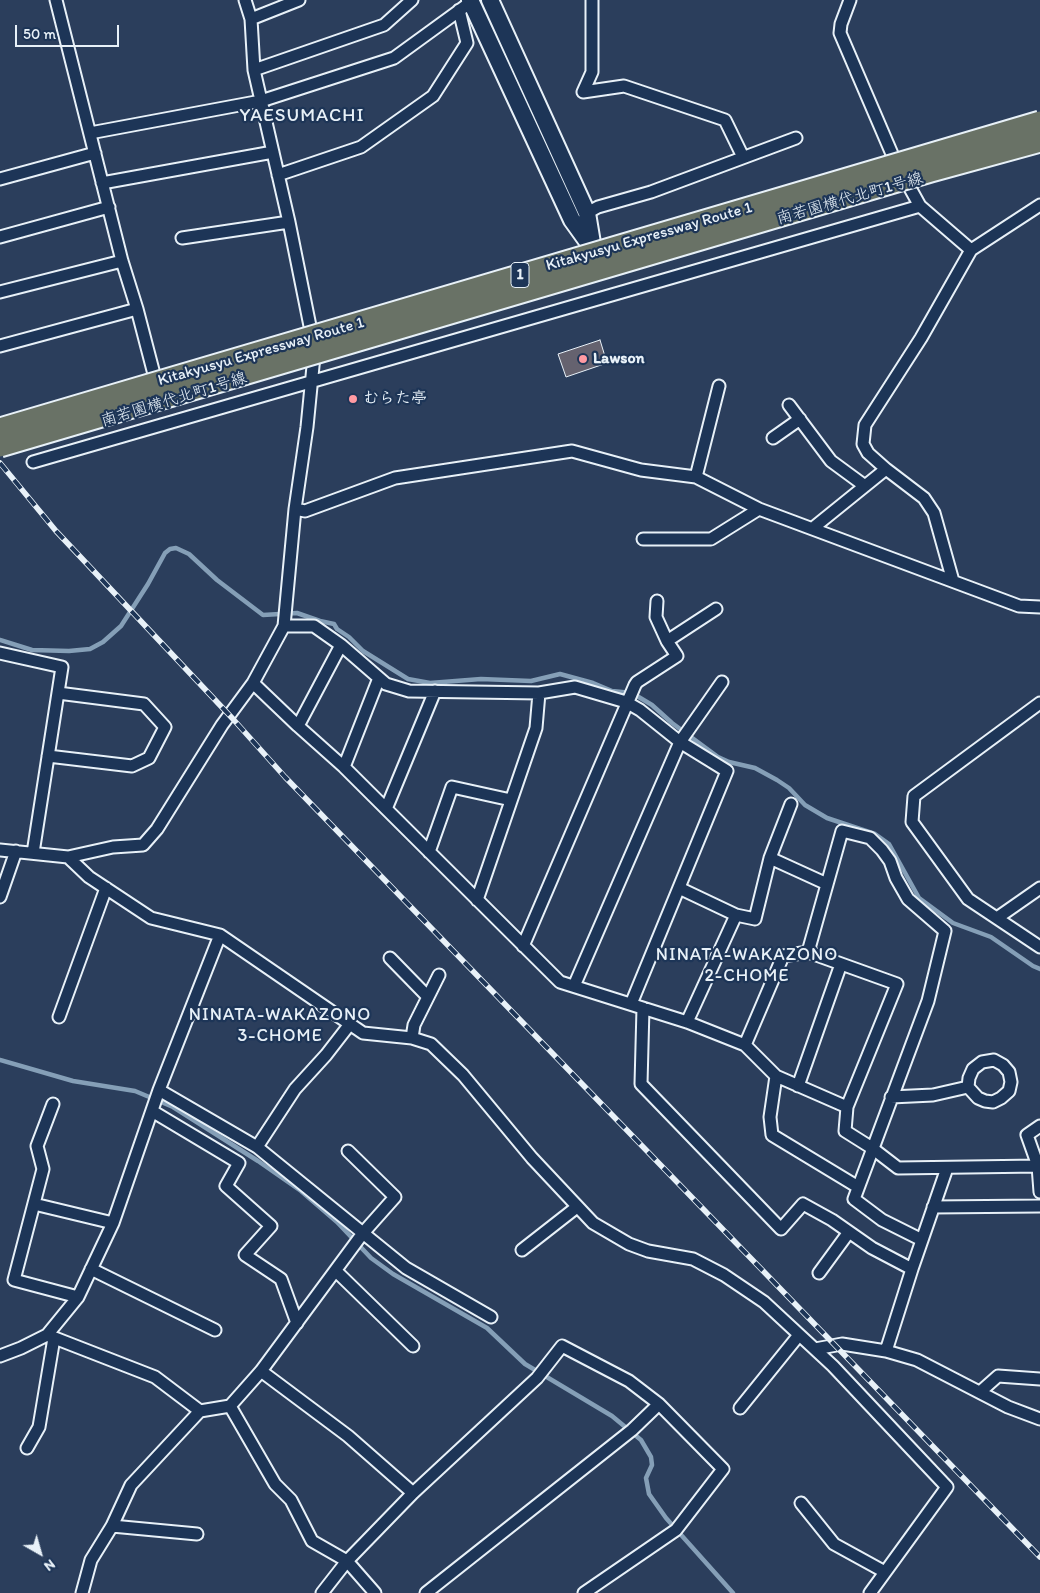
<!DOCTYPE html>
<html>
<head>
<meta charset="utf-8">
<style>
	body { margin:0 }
	#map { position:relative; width:1040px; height:1593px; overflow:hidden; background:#2b3e5c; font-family:Itim,sans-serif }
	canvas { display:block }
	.north { position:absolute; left:15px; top:1528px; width:50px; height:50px; -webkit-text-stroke:4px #1d3557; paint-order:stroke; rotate:142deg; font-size:14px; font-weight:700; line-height:20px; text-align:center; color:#e8f1f8 }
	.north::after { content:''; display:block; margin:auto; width:18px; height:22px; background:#e8f1f8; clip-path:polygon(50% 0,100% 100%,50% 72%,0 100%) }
	.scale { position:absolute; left:15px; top:25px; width:104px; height:22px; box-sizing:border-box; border:2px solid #e8f1f8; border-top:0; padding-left:6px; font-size:15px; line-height:18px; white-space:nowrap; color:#e8f1f8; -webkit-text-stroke:4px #1d3557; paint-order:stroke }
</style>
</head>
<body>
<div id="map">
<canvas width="1040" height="1593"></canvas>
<div class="north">N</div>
<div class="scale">50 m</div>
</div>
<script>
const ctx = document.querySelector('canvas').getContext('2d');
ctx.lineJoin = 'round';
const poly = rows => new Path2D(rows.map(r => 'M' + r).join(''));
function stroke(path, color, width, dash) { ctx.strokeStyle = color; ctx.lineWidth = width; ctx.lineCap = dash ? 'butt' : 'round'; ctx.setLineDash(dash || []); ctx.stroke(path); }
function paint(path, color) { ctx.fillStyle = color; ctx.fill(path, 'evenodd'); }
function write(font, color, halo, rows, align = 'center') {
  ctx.font = font + ' Itim,"Klee One",sans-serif'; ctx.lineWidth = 4.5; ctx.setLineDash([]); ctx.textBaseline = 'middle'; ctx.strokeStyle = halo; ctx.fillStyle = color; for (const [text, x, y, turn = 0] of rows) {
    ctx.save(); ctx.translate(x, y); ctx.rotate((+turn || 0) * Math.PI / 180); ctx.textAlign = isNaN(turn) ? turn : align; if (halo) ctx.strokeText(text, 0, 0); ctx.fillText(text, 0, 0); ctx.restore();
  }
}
stroke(poly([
	[0,640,32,650,69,651,90,649,103,642,121,626,148,584,165,553,170,549,176,548,189,554,217,580,263,615,297,613,320,621,334,624,337,629,349,637,363,651,408,679,430,683,481,679,531,681,560,674,593,683,612,691,632,693,652,705,672,723,718,757,729,762,755,768,777,780,789,788,805,805,827,818,875,834,889,844,919,898,953,923,991,937,1033,966,1040,969],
	[0,1060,73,1081,135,1091,173,1107,258,1161,301,1191,337,1222,371,1258,393,1274,487,1328,525,1364,612,1416,641,1440,651,1457,652,1465,646,1478,649,1494,666,1518,733,1593]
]), '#859fb7', 4.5);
const building = poly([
	[600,340,607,363,566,377,558,354,600,340]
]);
paint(building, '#65626f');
stroke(building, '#e8f1f8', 1);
const street = poly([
	[56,0,122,261,137,309,155,378],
	[592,0,592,72,583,92,624,86,725,120,743,157],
	[850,0,841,24,840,33,895,161,920,206,971,250],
	[251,19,299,0],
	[254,70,384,25,412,0],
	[90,133,261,101,394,58,471,2],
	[278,175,361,147,433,96,467,43,459,10],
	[0,179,95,153],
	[102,183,273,152],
	[587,213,598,207,651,192,796,138],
	[0,237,109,207],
	[182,238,289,222],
	[0,292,122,261],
	[0,346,137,309],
	[789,405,831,461,865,486],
	[773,438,800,419],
	[33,462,920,206],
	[886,469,924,498,934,513,953,581],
	[696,477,719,386],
	[295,509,305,511,395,478,572,451,641,470,696,477,759,509,1019,606,1040,607],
	[813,528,886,469,868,453,863,444,865,425,921,338,971,250,1040,205],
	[643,539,711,539,759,509],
	[284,626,314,626,341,645,386,684,409,691,539,693,575,687,626,702,640,710,680,742,727,771,631,1004],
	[667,641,716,609],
	[0,653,62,667,33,853],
	[253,683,298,726,344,767,560,982,687,1022,745,1045,776,1076,847,1107,845,1131,872,1148,898,1168,1038,1166,1027,1135,1040,1126],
	[1040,703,914,796,912,822,968,899,1040,947],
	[298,726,341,645],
	[48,756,132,766,149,758,165,727,144,704,58,693],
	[344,767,379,678],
	[386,809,435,691],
	[0,850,68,857,113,847,143,845,157,829,222,725,253,683,284,626,295,509,307,427,314,356,311,331,289,222,254,70,251,19,245,0],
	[429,852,452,787,511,800],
	[68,857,89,877,151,918,220,935,363,1033,412,1038,431,1044,463,1075,532,1158,593,1223,629,1244,648,1251,693,1259,724,1275,764,1302,833,1366,947,1487,870,1593],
	[770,858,827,884],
	[679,888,736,915,755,919,770,858,791,804],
	[0,897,16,851],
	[477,900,536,728,539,693],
	[997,918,1040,888],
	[523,946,635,685,637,682,677,656,667,641,656,617,657,601],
	[808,952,897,984,847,1107],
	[390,958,428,997],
	[574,986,680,742,722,682],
	[643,1008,641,1084,781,1229,803,1204,832,1220,872,1248,912,1269],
	[59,1017,106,888],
	[687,1022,736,915],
	[412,1038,414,1025,439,975],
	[745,1045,783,956,808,952,842,831,870,838,882,850,890,861,896,878,908,899,945,931,928,1001,854,1199,882,1220,922,1240],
	[776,1076,770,1117,772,1135,858,1187],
	[798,1086,841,964],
	[159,1090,257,1147,406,1268,491,1317],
	[891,1097,933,1095,968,1087,969,1078,973,1069,982,1062,994,1060,1003,1065,1009,1072,1011,1082,1009,1091,1001,1098,993,1102,985,1101,978,1098,968,1087],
	[53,1104,37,1146,43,1169,14,1280,78,1297],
	[152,1111,239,1163,226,1186,271,1226,245,1255,281,1279,297,1323],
	[257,1147,295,1089,326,1055,350,1024],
	[1038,1166,1040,1192],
	[34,1204,113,1223],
	[933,1207,1040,1206],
	[522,1250,577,1207],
	[91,1269,215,1330],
	[336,1271,413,1346],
	[819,1273,849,1232],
	[47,1335,155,1377,200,1411],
	[815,1349,842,1344,886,1351,917,1360,1008,1407,1040,1419],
	[886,1351,912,1269,947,1168],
	[0,1356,21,1348,47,1335,78,1297,113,1223,159,1090,220,935],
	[261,1371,348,1436,413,1493],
	[980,1392,998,1376,1040,1379],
	[230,1406,275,1484,291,1500,312,1541,347,1561,375,1593],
	[740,1408,799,1335],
	[27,1448,39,1427,54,1338],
	[801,1503,834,1544,885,1572],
	[112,1526,197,1534],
	[82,1593,91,1560,112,1526,131,1485,200,1411,230,1406,261,1371,363,1233,395,1197,348,1151],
	[322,1593,347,1561,413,1493,537,1378,562,1346,629,1381,659,1404,723,1469,676,1530,584,1593],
	[426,1593,632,1430,659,1404]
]);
const secondary = poly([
	[470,0,572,220,590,245],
	[490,0,587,213,593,249,599,263]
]);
stroke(street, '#e8f1f8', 15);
stroke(secondary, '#e8f1f8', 20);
stroke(street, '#1d3557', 11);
stroke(secondary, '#1d3557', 16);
const rail = poly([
	[0,463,56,531,233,719,285,777,1040,1557]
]);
stroke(rail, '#e8f1f8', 5.5);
stroke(rail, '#1d3557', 4, [11]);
const highwayBridge = poly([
	[0,429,1040,122],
	[0,446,931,171,1040,141]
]);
stroke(highwayBridge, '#e8f1f8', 25, []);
stroke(highwayBridge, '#697266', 21);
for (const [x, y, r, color] of [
	[583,359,5,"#ff9aa2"],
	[353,399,5,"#ff9aa2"]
]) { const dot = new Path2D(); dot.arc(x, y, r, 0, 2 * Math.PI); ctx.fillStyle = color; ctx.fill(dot); stroke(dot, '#1d3557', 2); }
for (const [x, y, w] of [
	[520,275,18]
]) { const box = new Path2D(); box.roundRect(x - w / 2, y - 12.5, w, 25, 4); ctx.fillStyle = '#1d3557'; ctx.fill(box); stroke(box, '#e8f1f8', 1); }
write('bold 15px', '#e8f1f8', null, [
	["1",520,275]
]);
write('16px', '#e8f1f8', '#1d3557', [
	["南若園横代北町1号線",850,199,-16],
	["Kitakyusyu Expressway Route 1",649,237,-16],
	["Kitakyusyu Expressway Route 1",261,352,-16],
	["南若園横代北町1号線",174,400,-17]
]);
write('bold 16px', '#e8f1f8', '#1d3557', [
	["Lawson",593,359],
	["むらた亭",363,399]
], 'left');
ctx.letterSpacing = '1px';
write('18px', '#e8f1f8', '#1d3557', [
	["NINATA-WAKAZONO",747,955],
	["2-CHOME",747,976],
	["NINATA-WAKAZONO",280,1015],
	["3-CHOME",280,1036]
]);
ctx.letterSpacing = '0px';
ctx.letterSpacing = '1px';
write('19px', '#e8f1f8', '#1d3557', [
	["YAESUMACHI",302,116]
]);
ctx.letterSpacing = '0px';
</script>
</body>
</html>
